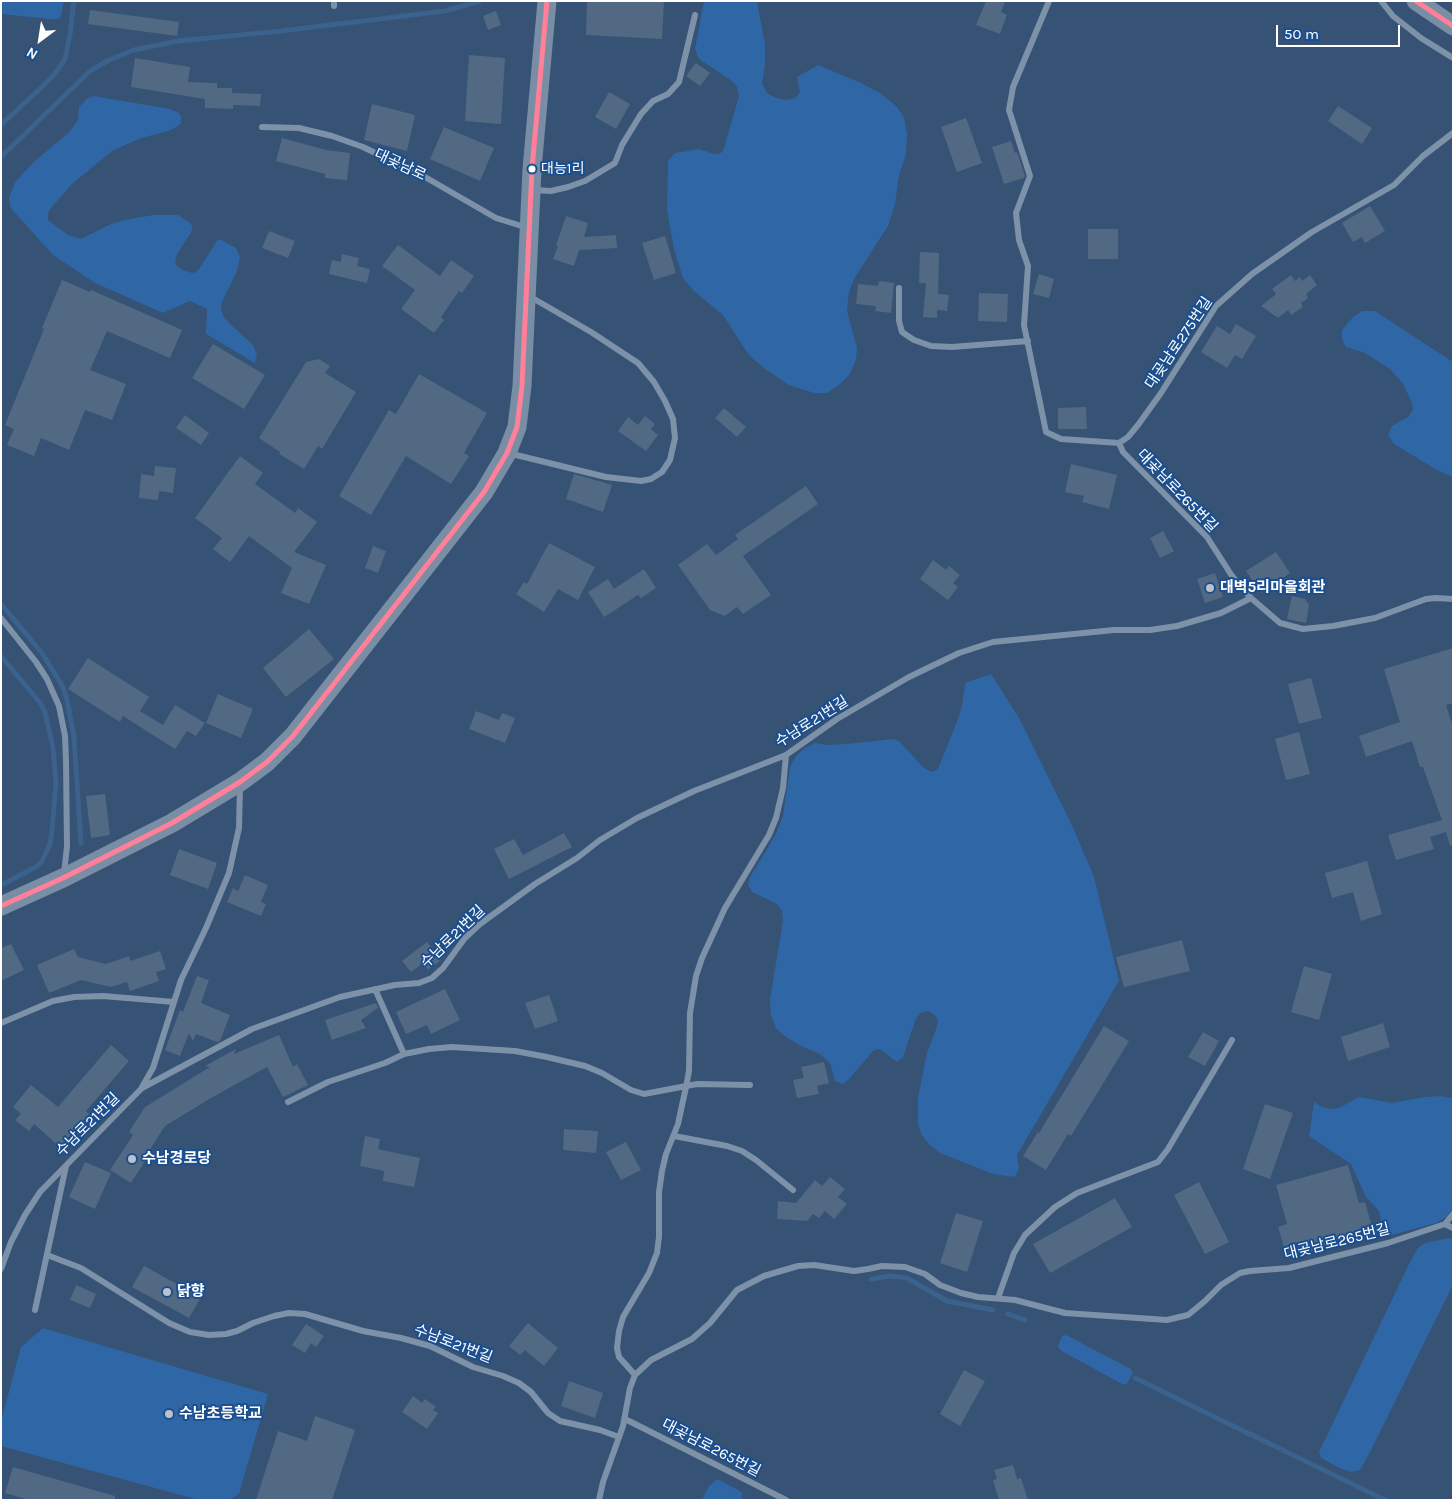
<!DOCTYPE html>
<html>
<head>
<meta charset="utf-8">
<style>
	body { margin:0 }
	#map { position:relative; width:1454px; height:1501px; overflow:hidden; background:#365274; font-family:Karla,sans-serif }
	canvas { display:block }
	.frame { position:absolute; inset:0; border:2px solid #fff; pointer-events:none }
	.north { position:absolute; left:15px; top:15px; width:50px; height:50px; -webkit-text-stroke:4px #1b4f8f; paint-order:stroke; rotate:211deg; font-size:14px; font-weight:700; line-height:20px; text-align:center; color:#fff }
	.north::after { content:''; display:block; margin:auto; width:18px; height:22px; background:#fff; clip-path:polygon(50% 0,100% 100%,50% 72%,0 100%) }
	.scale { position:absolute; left:1276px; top:25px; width:124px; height:22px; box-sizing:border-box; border:2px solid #fff; border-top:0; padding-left:6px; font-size:15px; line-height:18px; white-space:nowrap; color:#fff; -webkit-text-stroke:4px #1b4f8f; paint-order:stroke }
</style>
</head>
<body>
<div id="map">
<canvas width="1454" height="1501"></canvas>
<div class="frame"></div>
<div class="north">N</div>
<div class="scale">50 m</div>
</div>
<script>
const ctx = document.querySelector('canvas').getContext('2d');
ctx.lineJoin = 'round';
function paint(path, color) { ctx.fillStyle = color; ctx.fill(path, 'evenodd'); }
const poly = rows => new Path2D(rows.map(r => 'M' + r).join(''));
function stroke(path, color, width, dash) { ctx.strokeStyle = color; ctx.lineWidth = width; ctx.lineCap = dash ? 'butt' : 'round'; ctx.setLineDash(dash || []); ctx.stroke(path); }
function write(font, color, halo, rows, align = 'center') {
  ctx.font = font + ' Karla,"Noto Sans KR",sans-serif'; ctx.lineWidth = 4; ctx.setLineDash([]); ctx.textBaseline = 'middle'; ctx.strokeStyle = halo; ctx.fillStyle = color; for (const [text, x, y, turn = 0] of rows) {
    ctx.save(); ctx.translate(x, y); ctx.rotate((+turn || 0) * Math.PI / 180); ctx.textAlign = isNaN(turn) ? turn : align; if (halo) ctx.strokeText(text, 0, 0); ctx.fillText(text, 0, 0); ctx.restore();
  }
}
paint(poly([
	[1,1,64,1,61,16,58,19,50,19,1,14],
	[704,1,757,1,765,44,765,64,762,84,767,93,776,98,787,100,796,98,800,92,797,77,818,65,861,83,880,93,896,106,904,117,907,134,906,154,899,176,895,204,888,226,854,279,849,292,847,311,857,348,856,360,850,374,839,385,827,393,814,393,789,385,765,369,748,354,723,315,694,291,683,278,674,249,667,210,668,161,675,153,688,151,699,149,714,154,721,153,724,148,739,96,737,87,732,81,699,59,695,49],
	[94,96,170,109,179,113,181,117,181,123,178,126,169,131,141,138,112,151,72,184,51,208,48,213,48,220,68,235,81,239,111,224,125,220,153,215,178,215,190,223,192,226,192,231,177,254,175,261,176,265,182,270,192,273,196,272,201,266,216,242,220,239,236,248,240,257,237,271,222,302,221,308,223,315,227,321,253,345,257,354,255,363,206,334,207,309,190,301,163,313,95,283,53,255,14,212,10,206,9,198,15,182,34,162,69,132,78,120,79,107,88,98],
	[1362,311,1375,311,1453,362,1453,477,1437,470,1394,444,1388,435,1392,426,1408,417,1413,409,1411,401,1403,384,1390,369,1365,353,1346,347,1342,339,1342,330,1352,318],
	[991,674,1019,718,1071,823,1094,877,1119,981,1017,1155,1019,1168,1015,1177,993,1174,940,1153,930,1145,921,1134,918,1123,918,1098,927,1053,936,1029,938,1021,935,1015,928,1011,921,1013,916,1018,903,1057,897,1062,880,1049,874,1050,850,1078,843,1084,835,1081,830,1063,820,1054,801,1046,786,1037,776,1028,771,1015,770,999,783,921,782,911,777,904,752,892,748,885,750,877,776,834,783,816,790,767,796,756,805,748,815,743,827,745,846,744,892,739,899,741,924,768,932,772,938,769,958,719,962,705,965,683],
	[1439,1096,1453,1098,1453,1208,1445,1218,1436,1223,1384,1237,1379,1211,1366,1197,1351,1164,1309,1136,1314,1102,1322,1107,1329,1109,1339,1108,1359,1097,1392,1103,1425,1097],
	[1449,1238,1453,1239,1453,1284,1449,1293,1367,1458,1360,1470,1351,1472,1340,1468,1321,1458,1319,1452,1410,1262,1418,1248,1425,1243],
	[43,1328,268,1394,239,1494,229,1500,199,1500,1,1446,1,1421,21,1347],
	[1066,1335,1131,1369,1133,1373,1127,1384,1122,1384,1060,1350,1058,1346,1062,1336],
	[716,1480,720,1480,738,1490,742,1493,741,1500,702,1500,709,1486]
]), '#2f66a5');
stroke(poly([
	[1,125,44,85,54,75,65,59,70,35,74,1],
	[1,157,90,71,109,60,134,50,178,41,281,31,445,11,480,1],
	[1,604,42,653,63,687,67,700,74,737,81,843],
	[1,656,41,704,45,712,53,748,56,783,52,831,50,844,45,855,41,863,34,868,1,885],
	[871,1279,890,1276,907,1278,947,1301,993,1310],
	[1008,1314,1025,1320],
	[1135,1378,1385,1500]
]), '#3b618d', 5);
paint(poly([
	[587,1,664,1,662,39,586,35],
	[986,1,1005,1,1001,12,1007,15,1000,34,976,25],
	[90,10,179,22,177,36,88,24],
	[496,11,501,25,488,30,483,16],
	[469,55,505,58,501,124,465,121],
	[135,58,190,67,188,82,217,83,217,88,232,88,232,93,261,94,260,106,233,105,233,109,205,108,205,99,131,87],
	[696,63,710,73,700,86,686,76],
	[609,92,630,104,616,129,595,117],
	[372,104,415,115,407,151,364,140],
	[1338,106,1372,128,1362,144,1328,121],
	[966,118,982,163,957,172,941,127],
	[444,127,494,148,480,181,430,159],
	[282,138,326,150,350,153,347,180,325,178,325,174,276,161],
	[1011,141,1015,153,1017,152,1025,176,1024,178,1004,184,992,147],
	[1370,206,1385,231,1365,243,1362,237,1353,242,1342,223],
	[566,216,588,223,584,237,616,235,617,248,579,250,574,266,553,259,558,246,556,245],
	[1088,229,1118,229,1118,259,1088,259],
	[269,231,295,241,288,258,262,248],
	[665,236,676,273,654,280,642,243],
	[398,245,440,276,451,260,474,276,462,293,459,291,441,317,444,320,434,333,401,309,415,290,382,266],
	[920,252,939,253,938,294,949,295,947,311,937,310,937,318,923,317,926,283,919,283],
	[342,254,359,258,357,266,370,269,367,283,329,274,332,260,341,262],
	[1039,274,1054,279,1049,298,1033,294],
	[1291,275,1295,281,1300,277,1302,281,1310,275,1317,285,1306,294,1308,298,1301,303,1303,307,1291,315,1288,310,1278,318,1261,306,1276,294,1272,289],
	[62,280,90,292,91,290,182,330,170,358,107,331,90,370,126,384,112,420,85,410,69,450,41,438,34,456,7,445,14,429,5,425,44,329,42,328],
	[879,281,894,283,891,313,875,311,876,306,856,304,858,284,878,286],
	[979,293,1008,294,1007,322,978,321],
	[1236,324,1256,336,1242,359,1235,355,1227,368,1201,352,1217,326,1230,334],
	[213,344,265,375,244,409,192,378],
	[319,359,330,366,325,373,356,392,322,449,318,446,304,469,279,454,280,452,259,438,306,362],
	[419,374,487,413,464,453,469,456,451,484,406,456,371,515,339,496,389,410,396,414],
	[1086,407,1087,429,1058,429,1058,408],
	[724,408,746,427,737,437,715,418],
	[185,415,209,433,201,445,176,428],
	[645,416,655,424,651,429,658,435,646,451,618,431,628,417,638,425],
	[240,456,263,473,255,484,295,513,298,508,317,522,294,552,326,565,309,604,281,593,292,568,249,536,230,562,213,549,222,538,195,518],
	[1071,464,1117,475,1109,509,1082,502,1084,496,1065,492],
	[155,466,176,468,173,493,159,491,158,500,139,498,141,474,154,476],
	[574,474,612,485,603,512,566,499],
	[806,486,818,504,743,556,771,595,743,614,737,607,725,616,710,610,678,565,707,544,716,555,738,539,735,535],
	[1163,531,1174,551,1160,558,1150,538],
	[549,543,595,567,578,600,558,589,544,612,516,594,524,582,527,584],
	[373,546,386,551,378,573,365,568],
	[1276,552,1290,573,1261,593,1246,571],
	[933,560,946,570,949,566,960,575,953,583,958,587,948,600,920,579],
	[644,569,656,588,641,598,638,595,604,617,588,592,608,579,614,589],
	[1215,573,1223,597,1205,603,1197,579],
	[1292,596,1305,599,1309,605,1306,623,1287,619],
	[309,629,334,659,286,697,263,668],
	[1453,648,1453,703,1446,705,1453,727,1453,845,1450,846,1446,832,1430,837,1434,849,1396,860,1388,835,1442,820,1423,767,1420,767,1412,741,1366,757,1359,736,1400,722,1384,669],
	[88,658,149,697,140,711,163,725,175,705,205,723,196,736,187,731,175,749,123,716,120,722,68,689],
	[1311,678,1322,718,1299,724,1288,684],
	[218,694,253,709,241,738,206,723],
	[476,711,499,720,502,713,515,718,505,743,469,729],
	[1299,732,1310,774,1286,780,1275,739],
	[105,794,110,835,91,838,86,796],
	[564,833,572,847,509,879,494,849,514,839,523,855],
	[179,849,217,863,208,889,170,875],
	[1367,861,1382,914,1361,921,1353,892,1332,898,1325,873],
	[245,875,268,885,261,902,266,904,261,916,227,902,233,888,238,891],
	[1182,940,1190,971,1124,987,1116,957],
	[427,942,441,960,428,970,423,963,411,972,402,961],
	[11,944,24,970,1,981,1,948],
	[74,949,78,957,106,964,129,956,130,961,160,951,166,969,156,972,159,981,130,991,127,982,111,987,81,980,49,993,37,965],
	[1304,966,1332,974,1319,1020,1291,1012],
	[197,976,209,980,201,1003,230,1015,220,1041,217,1042,196,1034,193,1041,189,1033,180,1056,165,1050,180,1010,183,1012],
	[445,989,460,1020,431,1034,427,1025,406,1034,396,1012],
	[549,995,558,1021,535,1029,525,1003],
	[376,1003,378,1008,361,1020,366,1028,332,1040,325,1020],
	[1383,1023,1390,1047,1348,1061,1341,1037],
	[1104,1026,1129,1041,1071,1136,1068,1134,1046,1170,1023,1156,1038,1132,1039,1133],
	[1203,1032,1219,1041,1205,1066,1188,1057],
	[279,1035,293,1067,297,1064,308,1085,283,1097,267,1067,211,1098,165,1126,147,1154,149,1155,131,1183,110,1170,133,1135,129,1132,145,1107,210,1067,205,1066,236,1049,234,1054],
	[111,1045,129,1061,86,1111,89,1114,60,1147,34,1124,29,1131,15,1120,21,1114,13,1107,31,1085,58,1107],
	[824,1062,829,1083,817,1086,819,1094,797,1098,793,1080,804,1078,801,1067],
	[1265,1104,1293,1113,1270,1179,1243,1169],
	[564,1129,598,1131,596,1153,563,1150],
	[365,1136,380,1139,378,1149,420,1158,414,1187,383,1181,384,1171,360,1166],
	[626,1142,641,1170,621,1180,606,1152],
	[85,1162,111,1173,95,1209,69,1197],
	[1348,1165,1359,1203,1365,1202,1374,1234,1309,1252,1306,1241,1284,1247,1278,1227,1287,1224,1276,1185],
	[830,1177,845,1189,838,1197,847,1204,834,1219,825,1211,819,1218,813,1214,807,1221,777,1219,778,1201,796,1203,815,1180,822,1186],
	[1199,1182,1229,1242,1205,1254,1174,1195],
	[1115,1198,1132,1227,1050,1273,1033,1244],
	[956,1213,983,1221,967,1272,940,1263],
	[144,1266,201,1297,189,1318,132,1287],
	[76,1285,96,1294,90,1308,70,1300],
	[528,1323,558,1348,544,1366,525,1350,520,1355,509,1346],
	[306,1324,324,1336,316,1347,311,1343,305,1353,292,1345],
	[964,1370,985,1381,960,1426,940,1414],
	[569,1381,603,1393,595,1418,561,1406],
	[413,1396,422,1403,425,1399,436,1407,433,1410,438,1413,427,1429,402,1412],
	[315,1416,355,1430,332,1500,256,1500,278,1431,307,1441],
	[1013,1465,1017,1479,1021,1478,1028,1500,999,1500,993,1480,997,1479,994,1470],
	[13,1467,115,1496,115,1500,29,1500,5,1493]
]), '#526984');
stroke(poly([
	[1049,1,1013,87,1009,110,1030,176,1016,213,1019,240,1028,266,1024,325,1046,432,1061,439,1119,443,1128,437,1138,425,1161,393,1216,306,1252,274,1312,232,1394,185,1423,156,1453,133],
	[1381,1,1393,16,1421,38,1453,58],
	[334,6,334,1],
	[262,127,299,128,332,136,363,147,425,177,496,218,528,228],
	[533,190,551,191,568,187,585,181,615,163,622,145,641,114,653,101,668,94,679,82,695,15],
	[899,288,899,321,902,332,914,340,931,346,952,347,1028,341],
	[1119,443,1123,452,1207,537,1232,576,1251,598,1280,623,1303,629,1333,626,1375,618,1426,599,1436,598,1453,599],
	[508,453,606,477,641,481,651,479,662,472,670,460,675,438,673,419,665,401,654,382,638,363,591,332,529,296],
	[1,618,36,662,47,679,59,706,65,736,66,761,67,846,64,874],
	[375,989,404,1054,429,1049,452,1047,515,1051,547,1057,585,1066,602,1073,631,1090,644,1094,697,1084,750,1085],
	[1,1023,53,1001,74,997,103,996,174,1002],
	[142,1087,153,1068,181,980,206,928,229,873,239,828,240,786],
	[288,1102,328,1082,385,1063,404,1054],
	[674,1136,727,1146,742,1151,756,1160,793,1190],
	[1445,1224,1453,1228],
	[47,1255,81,1268,169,1323,190,1332,209,1335,226,1334,237,1331,253,1323,274,1316,289,1313,305,1314,363,1331,401,1338,430,1346,473,1367,503,1376,519,1383,531,1392,548,1413,560,1421,600,1430,619,1437],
	[1,1269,11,1242,25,1215,40,1192,142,1088,252,1029,340,997,395,985,419,983,432,978,443,968,465,938,480,924,535,884,577,858,600,840,637,818,694,791,786,755,837,719,909,677,959,653,993,642,1114,630,1150,630,1177,626,1221,613,1251,598],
	[998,1298,1014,1253,1025,1235,1055,1207,1077,1193,1158,1162,1168,1149,1232,1040],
	[35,1310,66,1166],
	[635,1375,619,1357,617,1348,619,1331,623,1317,649,1273,657,1253,659,1237,659,1192,662,1171,666,1154,678,1124,686,1087,689,1071,690,1013,696,976,702,958,725,908,769,835,776,818,783,788,786,755],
	[625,1419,786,1500],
	[599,1500,603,1482,623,1426,630,1388,635,1375,651,1360,692,1339,710,1323,737,1290,764,1276,798,1266,814,1265,854,1271,868,1269,882,1266,905,1267,925,1274,940,1285,961,1293,978,1297,1015,1300,1065,1313,1167,1320,1188,1315,1205,1301,1221,1285,1240,1273,1250,1271,1289,1268,1388,1243,1445,1224,1453,1214]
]), '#7d92a8', 6);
stroke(poly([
	[1416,1,1453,26],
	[1,906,63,878,172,823,240,782,267,762,293,736,484,492,507,453,517,427,522,386,532,169,547,1]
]), '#798da4', 19);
stroke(poly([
	[1416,1,1453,26],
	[1,906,63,878,172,823,240,782,267,762,293,736,484,492,507,453,517,427,522,386,532,169,547,1]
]), '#ff8098', 5);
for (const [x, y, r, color] of [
	[532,169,4.5,"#fff"],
	[1210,588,5,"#b9c2ce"],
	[132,1159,5,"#b9c2ce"],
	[167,1292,5,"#b9c2ce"],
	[169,1414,5,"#b9c2ce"]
]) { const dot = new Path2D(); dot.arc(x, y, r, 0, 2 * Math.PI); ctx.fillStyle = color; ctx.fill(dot); stroke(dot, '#1b4f8f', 2); }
write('14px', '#fff', '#1b4f8f', [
	["대능1리",541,169]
], 'left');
write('15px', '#fff', '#1b4f8f', [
	["대곶남로",400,165,25],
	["대곶남로275번길",1179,343,-56],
	["대곶남로265번길",1177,491,46],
	["수남로21번길",812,722,-32],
	["수남로21번길",453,937,-44],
	["수남로21번길",88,1125,-45],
	["대곶남로265번길",1337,1242,-14],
	["수남로21번길",453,1344,21],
	["대곶남로265번길",711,1448,27]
]);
write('bold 15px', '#fff', '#1b4f8f', [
	["대벽5리마을회관",1220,588],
	["수남경로당",142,1159],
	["닭향",177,1292],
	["수남초등학교",179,1414]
], 'left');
</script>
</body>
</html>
